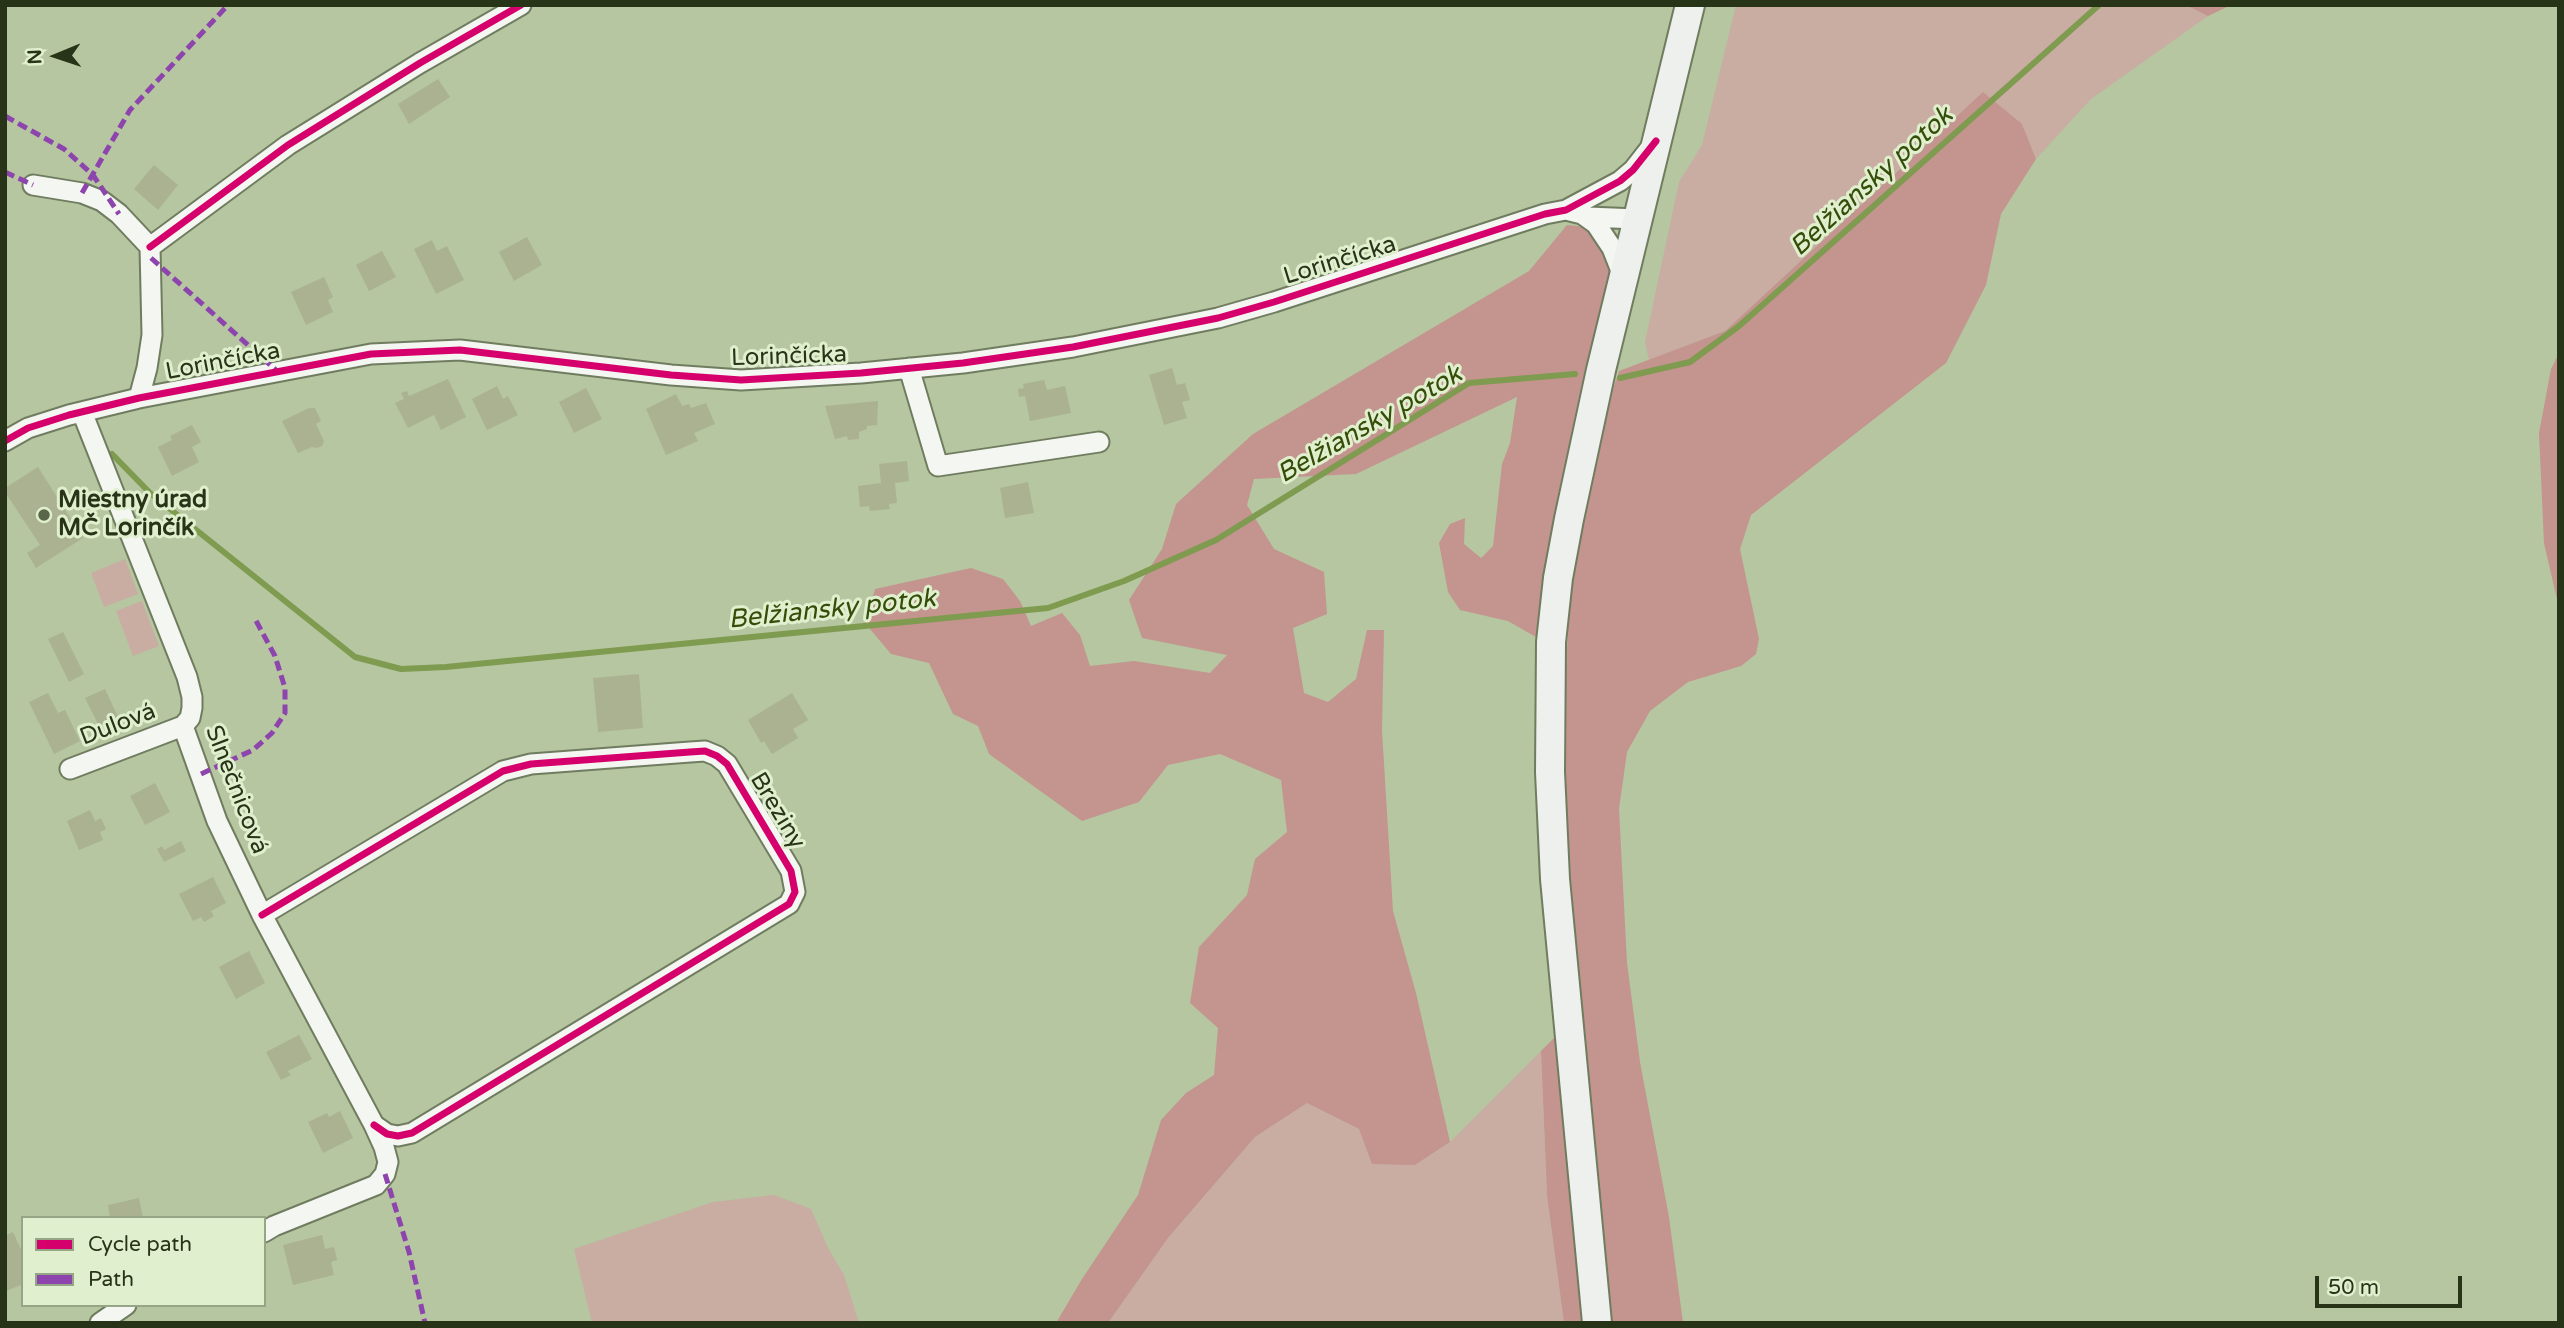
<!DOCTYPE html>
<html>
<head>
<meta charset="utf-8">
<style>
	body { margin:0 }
	#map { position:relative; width:2564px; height:1328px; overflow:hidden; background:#b5c6a0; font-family:"Varela Round",sans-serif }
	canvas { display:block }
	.frame { position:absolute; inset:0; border:7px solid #283418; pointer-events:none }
	.legend { position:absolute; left:21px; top:1216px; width:245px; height:91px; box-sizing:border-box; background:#e0f0ce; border:2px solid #96a585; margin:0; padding:9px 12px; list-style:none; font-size:21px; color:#283418 }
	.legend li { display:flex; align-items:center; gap:14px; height:35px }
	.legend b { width:35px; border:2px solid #96a585 }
	.north { position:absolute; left:21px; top:21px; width:70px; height:70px; -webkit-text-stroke:5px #e0f0ce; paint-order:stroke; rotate:268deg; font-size:19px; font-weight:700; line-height:28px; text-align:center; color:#283418 }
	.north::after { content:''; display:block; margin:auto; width:24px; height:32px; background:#283418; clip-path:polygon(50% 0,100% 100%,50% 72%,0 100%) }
	.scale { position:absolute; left:2315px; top:1276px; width:147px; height:32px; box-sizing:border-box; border:4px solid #283418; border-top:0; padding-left:9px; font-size:21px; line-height:24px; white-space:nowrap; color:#283418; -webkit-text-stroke:5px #e0f0ce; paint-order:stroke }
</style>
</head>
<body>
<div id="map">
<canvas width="2564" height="1328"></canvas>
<div class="frame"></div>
<ul class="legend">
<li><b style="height:9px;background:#d6006c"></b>Cycle path</li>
<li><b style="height:9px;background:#8e44ad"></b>Path</li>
</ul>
<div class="north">N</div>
<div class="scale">50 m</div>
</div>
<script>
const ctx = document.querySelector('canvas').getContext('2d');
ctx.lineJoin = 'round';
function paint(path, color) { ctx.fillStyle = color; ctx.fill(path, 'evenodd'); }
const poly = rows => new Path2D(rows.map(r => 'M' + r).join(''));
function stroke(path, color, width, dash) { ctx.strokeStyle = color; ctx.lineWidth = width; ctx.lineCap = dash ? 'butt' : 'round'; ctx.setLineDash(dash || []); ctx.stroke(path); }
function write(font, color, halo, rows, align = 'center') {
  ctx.font = font + ' "Varela Round",sans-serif'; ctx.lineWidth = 6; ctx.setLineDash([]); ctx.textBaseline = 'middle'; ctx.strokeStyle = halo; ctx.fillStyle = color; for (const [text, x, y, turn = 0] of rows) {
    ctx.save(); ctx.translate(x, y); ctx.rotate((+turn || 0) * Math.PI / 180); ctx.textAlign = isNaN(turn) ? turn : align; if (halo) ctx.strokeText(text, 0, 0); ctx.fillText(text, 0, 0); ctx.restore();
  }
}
paint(poly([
	[1736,5,2186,5,2208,16,2091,99,2036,159,2022,124,1932,138,1725,331,1649,360,1645,342,1679,182,1702,145],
	[125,559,138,594,104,607,91,573],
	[142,601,159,646,133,656,116,611],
	[1541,1051,1547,1195,1564,1323,1108,1323,1168,1238,1255,1137,1307,1103,1359,1129,1415,1165,1450,1142],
	[774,1195,811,1209,828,1248,844,1275,859,1323,592,1323,574,1249,713,1202]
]), '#c9ada2');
paint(poly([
	[2186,5,2231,5,2208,16],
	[1983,92,2022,124,2036,159,2001,214,1986,285,1946,363,1751,515,1740,549,1759,639,1756,654,1741,666,1688,682,1650,711,1627,752,1619,809,1627,963,1640,1062,1669,1217,1683,1323,1610,1323,1579,1013,1561,773,1570,588,1597,438,1619,371,1725,331],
	[1567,225,1587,227,1608,254,1614,277,1541,640,1508,621,1460,610,1448,592,1439,543,1450,524,1465,518,1464,544,1481,558,1493,546,1502,464,1510,443,1517,397,1356,474,1254,479,1247,505,1274,549,1324,572,1327,614,1293,628,1304,693,1328,702,1356,679,1367,630,1384,630,1382,731,1393,911,1416,993,1450,1142,1415,1165,1372,1164,1359,1129,1307,1103,1255,1137,1168,1238,1108,1323,1056,1323,1082,1279,1138,1195,1161,1120,1186,1093,1214,1075,1218,1028,1190,1003,1199,947,1247,895,1255,859,1287,832,1281,780,1220,754,1168,765,1139,802,1082,821,989,754,978,726,953,714,929,663,891,654,865,623,875,589,971,568,1003,579,1020,601,1031,626,1062,613,1080,635,1090,666,1134,661,1210,673,1227,655,1142,638,1129,600,1162,549,1176,504,1253,434,1529,271],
	[2559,353,2559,608,2544,543,2539,433,2551,369],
	[1561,1031,1591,1323,1564,1323,1547,1195,1541,1051]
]), '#c4948f');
stroke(poly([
	[1620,378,1690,362,1739,326,2099,5],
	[112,454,150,493,355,657,401,669,446,667,1048,608,1124,581,1216,540,1469,383,1575,374]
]), '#7e9b4f', 6);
paint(poly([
	[438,79,450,97,409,124,398,104],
	[154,165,178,185,158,210,134,189],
	[527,237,542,265,514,281,499,252],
	[432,240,437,251,447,246,464,280,436,294,414,249],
	[382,251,396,277,369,291,356,265],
	[324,277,333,297,328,300,333,312,306,325,291,292],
	[1172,368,1177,385,1185,383,1190,400,1182,402,1187,418,1164,425,1149,375],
	[448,379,466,417,441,430,434,415,408,428,395,403,404,399,401,393,407,391,409,396],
	[1044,380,1047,390,1065,386,1071,413,1030,421,1025,396,1019,397,1018,389,1024,388,1023,384],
	[497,386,503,399,508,396,518,415,487,430,472,399],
	[586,388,602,419,574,433,559,402],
	[676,394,682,406,689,404,691,408,706,403,715,424,694,433,698,441,666,455,646,409],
	[878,401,877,425,867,426,867,429,859,432,859,439,848,440,847,436,835,439,825,406],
	[309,408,315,408,321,421,316,424,324,441,322,446,317,448,312,447,298,453,282,421],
	[192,425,201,442,192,447,199,462,172,476,158,447,172,440,170,436],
	[907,461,909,481,895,483,897,503,889,504,890,509,870,511,869,506,860,507,858,486,881,483,879,464],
	[38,467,83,538,36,568,27,553,40,545,5,492,5,488],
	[1028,482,1034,513,1005,518,1000,488],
	[63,632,84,674,69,682,48,639],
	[639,674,643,728,598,732,593,678],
	[105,689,118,717,99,726,85,698],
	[48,693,58,713,65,710,80,741,54,754,29,702],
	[792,693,808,720,793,729,798,738,772,754,764,741,761,743,748,720],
	[155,783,170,812,145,825,130,796],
	[90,810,95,821,101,818,106,829,100,832,103,840,79,850,67,821],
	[181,841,186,851,164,862,157,849,162,846,164,850],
	[213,877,226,903,211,911,214,916,204,922,201,917,193,921,179,894],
	[249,951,265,983,236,999,219,967],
	[299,1035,312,1059,288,1071,291,1075,281,1080,266,1052],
	[340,1111,353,1138,323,1153,308,1122,327,1113,329,1117],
	[139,1198,143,1218,110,1218,108,1205],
	[13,1232,23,1254,23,1284,6,1291,5,1236],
	[322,1235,325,1249,334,1247,337,1260,331,1262,334,1275,293,1285,283,1245]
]), '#abb292');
const street = poly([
	[33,185,82,193,102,201,119,214,150,247,152,335,147,368,139,398],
	[1566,210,1582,214,1596,224,1612,248,1623,276],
	[1588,217,1637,219],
	[150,247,288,145,420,63,521,5],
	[909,368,938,466,1099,442],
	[82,412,187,677,192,697,192,708,190,718,183,726,217,821,262,915,374,1125,384,1147,388,1162,385,1174,376,1185,274,1226,264,1232],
	[5,441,28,428,69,415,139,398,371,354,460,350,671,375,741,380,861,373,963,363,1073,347,1218,318,1274,302,1545,214,1566,210,1620,181,1633,170,1651,147],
	[70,769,183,726],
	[262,915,503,771,531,764,690,752,705,751,717,756,727,764,791,871,795,892,789,904,412,1133,398,1136,387,1134,374,1125],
	[100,1323,126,1305]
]);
const secondary = poly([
	[1597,1323,1555,879,1550,772,1551,642,1558,578,1569,519,1601,370,1690,5]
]);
stroke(street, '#707c5f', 23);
stroke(secondary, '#707c5f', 32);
stroke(street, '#f4f6f1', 19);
stroke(secondary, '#edf0ec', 28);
stroke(poly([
	[5,116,64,149,93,175,119,214],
	[5,172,33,185],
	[82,193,130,110,228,5],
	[151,258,277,371],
	[201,774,253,750,272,733,285,713,285,688,275,656,254,617],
	[385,1174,409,1252,425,1323]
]), '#8e44ad', 5, [10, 5]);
stroke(poly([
	[150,247,288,145,420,63,521,5],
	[5,441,28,428,69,415,139,398,371,354,460,350,671,375,741,380,861,373,963,363,1073,347,1218,318,1274,302,1545,214,1566,210,1620,181,1633,170,1656,141],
	[262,915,503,771,531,764,690,752,705,751,717,756,727,764,791,871,795,892,789,904,412,1133,398,1136,387,1134,374,1125]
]), '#d6006c', 7);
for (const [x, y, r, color] of [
	[44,515,7,"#596748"]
]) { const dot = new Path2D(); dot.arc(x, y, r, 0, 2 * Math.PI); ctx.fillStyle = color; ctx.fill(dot); stroke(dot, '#e0f0ce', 2.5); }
write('24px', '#283418', '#e0f0ce', [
	["Lorinčícka",1340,261,-17],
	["Lorinčícka",789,357,-2],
	["Lorinčícka",223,362,-11],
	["Dulová",118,725,-21],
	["Slnečnicová",236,790,69],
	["Breziny",777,811,59]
]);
write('bold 24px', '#283418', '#e0f0ce', [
	["Miestny úrad",58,501],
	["MČ Lorinčík",58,529]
], 'left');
write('italic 26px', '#364d0a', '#e0f0ce', [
	["Belžiansky potok",1872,182,-42],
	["Belžiansky potok",1370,425,-30],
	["Belžiansky potok",832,610,-6]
]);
</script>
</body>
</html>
